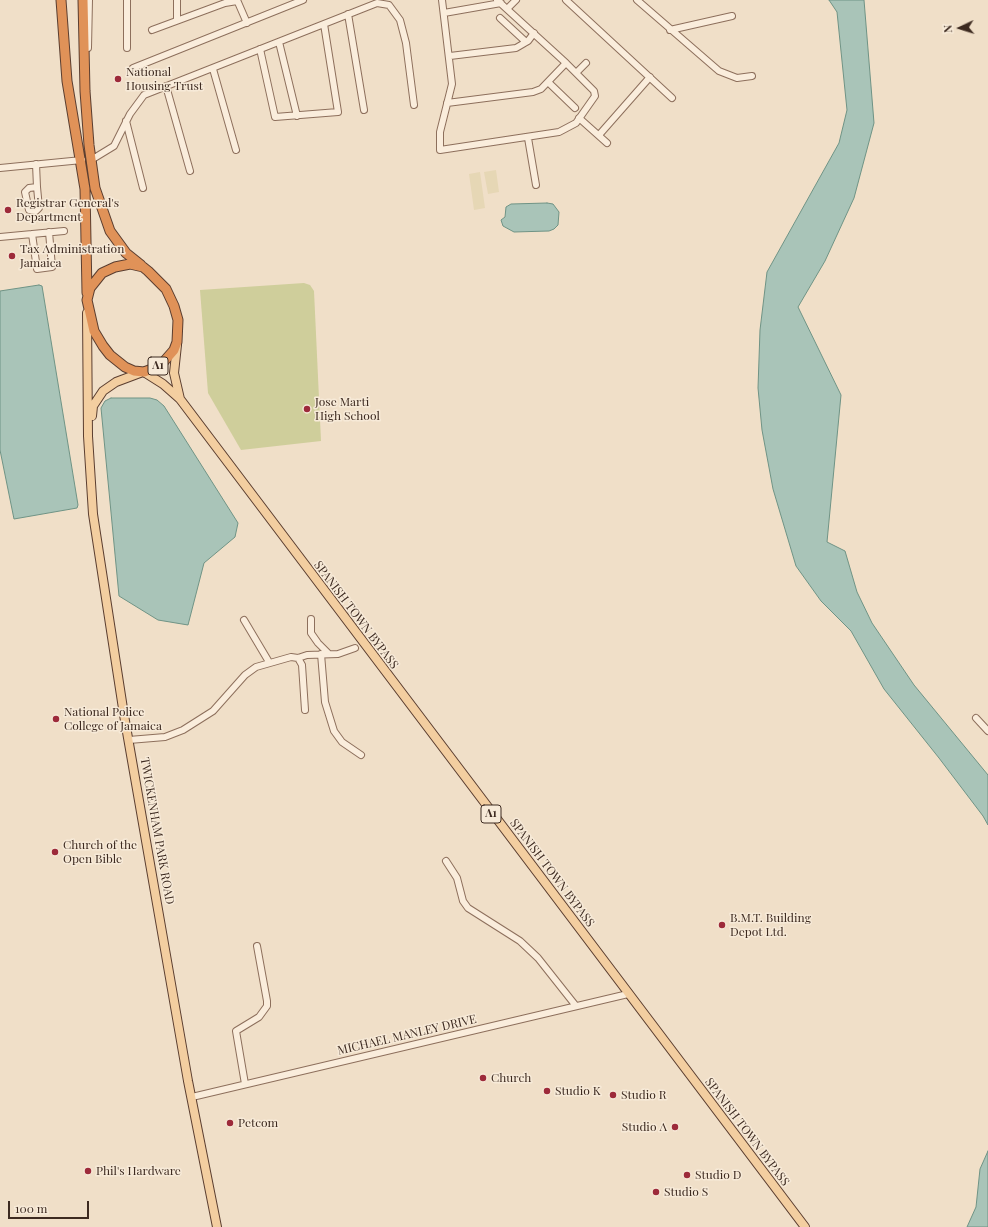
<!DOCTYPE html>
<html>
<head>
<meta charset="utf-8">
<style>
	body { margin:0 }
	#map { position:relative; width:988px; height:1227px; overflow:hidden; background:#f0dfc8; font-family:"Playfair Display",serif }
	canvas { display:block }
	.north { position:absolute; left:940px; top:8px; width:40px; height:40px; -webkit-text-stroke:3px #f7ead8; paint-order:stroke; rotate:266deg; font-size:11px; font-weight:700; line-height:16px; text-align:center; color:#3d2a20 }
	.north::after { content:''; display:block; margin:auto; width:14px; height:18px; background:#3d2a20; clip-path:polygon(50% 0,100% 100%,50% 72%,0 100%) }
	.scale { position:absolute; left:8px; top:1201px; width:81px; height:18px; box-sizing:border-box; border:2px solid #3d2a20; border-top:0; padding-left:5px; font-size:12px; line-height:14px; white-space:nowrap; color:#3d2a20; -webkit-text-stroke:3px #f7ead8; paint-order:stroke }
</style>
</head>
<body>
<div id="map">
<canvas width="988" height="1227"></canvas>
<div class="north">N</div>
<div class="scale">100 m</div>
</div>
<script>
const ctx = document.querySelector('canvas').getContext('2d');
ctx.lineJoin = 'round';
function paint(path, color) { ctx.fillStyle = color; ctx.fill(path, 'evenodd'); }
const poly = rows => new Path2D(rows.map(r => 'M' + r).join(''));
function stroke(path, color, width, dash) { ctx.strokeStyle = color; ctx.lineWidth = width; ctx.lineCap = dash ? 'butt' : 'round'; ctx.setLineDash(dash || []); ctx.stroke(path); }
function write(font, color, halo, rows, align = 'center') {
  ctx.font = font + ' "Playfair Display",serif'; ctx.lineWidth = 3; ctx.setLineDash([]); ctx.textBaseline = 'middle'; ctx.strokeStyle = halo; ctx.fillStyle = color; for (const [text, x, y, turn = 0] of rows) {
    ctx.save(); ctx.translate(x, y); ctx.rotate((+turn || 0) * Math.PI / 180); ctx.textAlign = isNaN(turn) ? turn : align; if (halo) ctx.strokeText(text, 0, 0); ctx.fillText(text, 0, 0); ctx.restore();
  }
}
paint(poly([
	[496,170,499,192,488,194,484,172],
	[480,172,485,208,474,210,469,174]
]), '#e6d7b5');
paint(poly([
	[304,283,310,285,314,291,321,441,241,450,208,393,200,290]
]), '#cfce9b');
const water = poly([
	[829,0,864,0,874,123,854,198,825,261,798,307,841,395,827,542,845,551,857,592,872,623,914,685,988,775,988,825,983,816,939,758,884,689,851,631,821,601,796,566,773,489,762,430,758,388,760,330,767,272,839,143,847,110,837,12,829,0],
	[547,203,553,204,559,212,558,225,554,229,549,231,514,232,503,226,501,220,505,217,506,207,511,204,547,203],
	[39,285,42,286,78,505,77,508,14,519,0,450,0,291,39,285],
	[111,398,150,398,157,400,164,406,238,523,235,537,204,563,188,625,158,620,119,596,101,408,105,401,111,398],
	[988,1151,988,1227,967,1227,976,1207,980,1169,988,1151]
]);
paint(water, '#a9c4b8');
stroke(water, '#6f9385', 1);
const minor = poly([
	[177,0,177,20],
	[237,0,247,23],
	[442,0,452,84,440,132,440,150,559,132,576,123,595,96,594,91,566,63,497,0],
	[566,0,672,98],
	[637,0,719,71,737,78,752,76],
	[507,9,516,0],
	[444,13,501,3],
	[348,14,364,110],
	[500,18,526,42],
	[152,30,225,3,237,1],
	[670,30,732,16],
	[279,42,297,116],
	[88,48,89,0],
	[127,48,127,0],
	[260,49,275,117,338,112,324,24],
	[450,56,516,48,528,41,534,33],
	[133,68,303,0],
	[213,69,236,150],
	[576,73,586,63],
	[548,82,575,108],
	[166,86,190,171],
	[447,103,533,92,541,89,566,63],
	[579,118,607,143],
	[126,121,143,188],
	[599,135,650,77],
	[528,138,536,185],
	[91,160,114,146,130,114,144,95,377,3,389,5,400,20,406,43,414,105],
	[36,164,37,187,29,188,25,192,29,210,36,211,39,208,37,187],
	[0,168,82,160],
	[32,234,37,269,52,267,49,232],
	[0,237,64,231],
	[311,619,311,633,318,643,329,654],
	[244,620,269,662],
	[321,654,325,702,334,731,342,742,361,755],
	[298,658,302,665,305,710],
	[976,718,988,731],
	[129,740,165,737,183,730,213,711,245,675,256,667,291,657,298,658,307,655,338,654,355,648],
	[446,861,457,878,463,901,468,908,520,941,538,958,576,1006],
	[245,1084,236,1031,259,1017,267,1006,267,1001,257,946],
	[192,1097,628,994]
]);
const major = poly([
	[87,313,88,436,93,514,124,715,188,1081,217,1227],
	[177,345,174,373,180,399],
	[144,372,163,384,180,399,805,1227],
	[92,416,93,406,103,391,116,382,140,373]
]);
const highway = poly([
	[61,0,67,81,85,189,87,293],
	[83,0,85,91,89,145,95,188,110,231,126,253,141,265],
	[130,264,143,267,148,271,166,289,174,306,178,320,177,342,174,350,160,366,144,372,134,371,125,367,110,355,103,346,94,331,87,300,90,288,102,273,115,267,130,264]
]);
stroke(minor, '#8d6f5c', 8);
stroke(major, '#5b3e30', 10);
stroke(highway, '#5b3e30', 11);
stroke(minor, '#faeddc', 6);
stroke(major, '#f3cea0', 8);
stroke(highway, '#e09258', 9);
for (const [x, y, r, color] of [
	[118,79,4,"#9d2a3a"],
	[8,210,4,"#9d2a3a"],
	[12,256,4,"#9d2a3a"],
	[307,409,4,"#9d2a3a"],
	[56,719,4,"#9d2a3a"],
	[55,852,4,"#9d2a3a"],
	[722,925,4,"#9d2a3a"],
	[483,1078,4,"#9d2a3a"],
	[547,1091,4,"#9d2a3a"],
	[613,1095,4,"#9d2a3a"],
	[230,1123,4,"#9d2a3a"],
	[675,1127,4,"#9d2a3a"],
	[88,1171,4,"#9d2a3a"],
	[687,1175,4,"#9d2a3a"],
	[656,1192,4,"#9d2a3a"]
]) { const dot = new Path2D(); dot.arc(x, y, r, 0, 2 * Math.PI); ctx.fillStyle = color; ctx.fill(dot); stroke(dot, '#f7ead8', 1.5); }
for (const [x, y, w] of [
	[158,366,20],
	[491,814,20]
]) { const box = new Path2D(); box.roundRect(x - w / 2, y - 9, w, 18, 3); ctx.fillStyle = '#f7ead8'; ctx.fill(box); stroke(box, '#3d2a20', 1); }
write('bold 11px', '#3d2a20', null, [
	["A1",158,366],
	["A1",491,814]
]);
write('12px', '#3d2a20', '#f7ead8', [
	["National",126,72],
	["Housing Trust",126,86],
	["Registrar General's",16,203],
	["Department",16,217],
	["Tax Administration",20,249],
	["Jamaica",20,263],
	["Jose Marti",315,402],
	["High School",315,416],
	["National Police",64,712],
	["College of Jamaica",64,726],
	["Church of the",63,845],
	["Open Bible",63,859],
	["B.M.T. Building",730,918],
	["Depot Ltd.",730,932],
	["Church",491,1078],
	["Studio K",555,1091],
	["Studio R",621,1095],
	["Petcom",238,1123],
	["Studio A",667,1127,"right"],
	["Phil's Hardware",96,1171],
	["Studio D",695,1175],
	["Studio S",664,1192]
], 'left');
write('12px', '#3d2a20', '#f7ead8', [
	["SPANISH TOWN BYPASS",356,615,53],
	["TWICKENHAM PARK ROAD",157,831,80],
	["SPANISH TOWN BYPASS",552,873,53],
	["MICHAEL MANLEY DRIVE",407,1035,-13],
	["SPANISH TOWN BYPASS",747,1132,53]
]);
</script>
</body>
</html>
